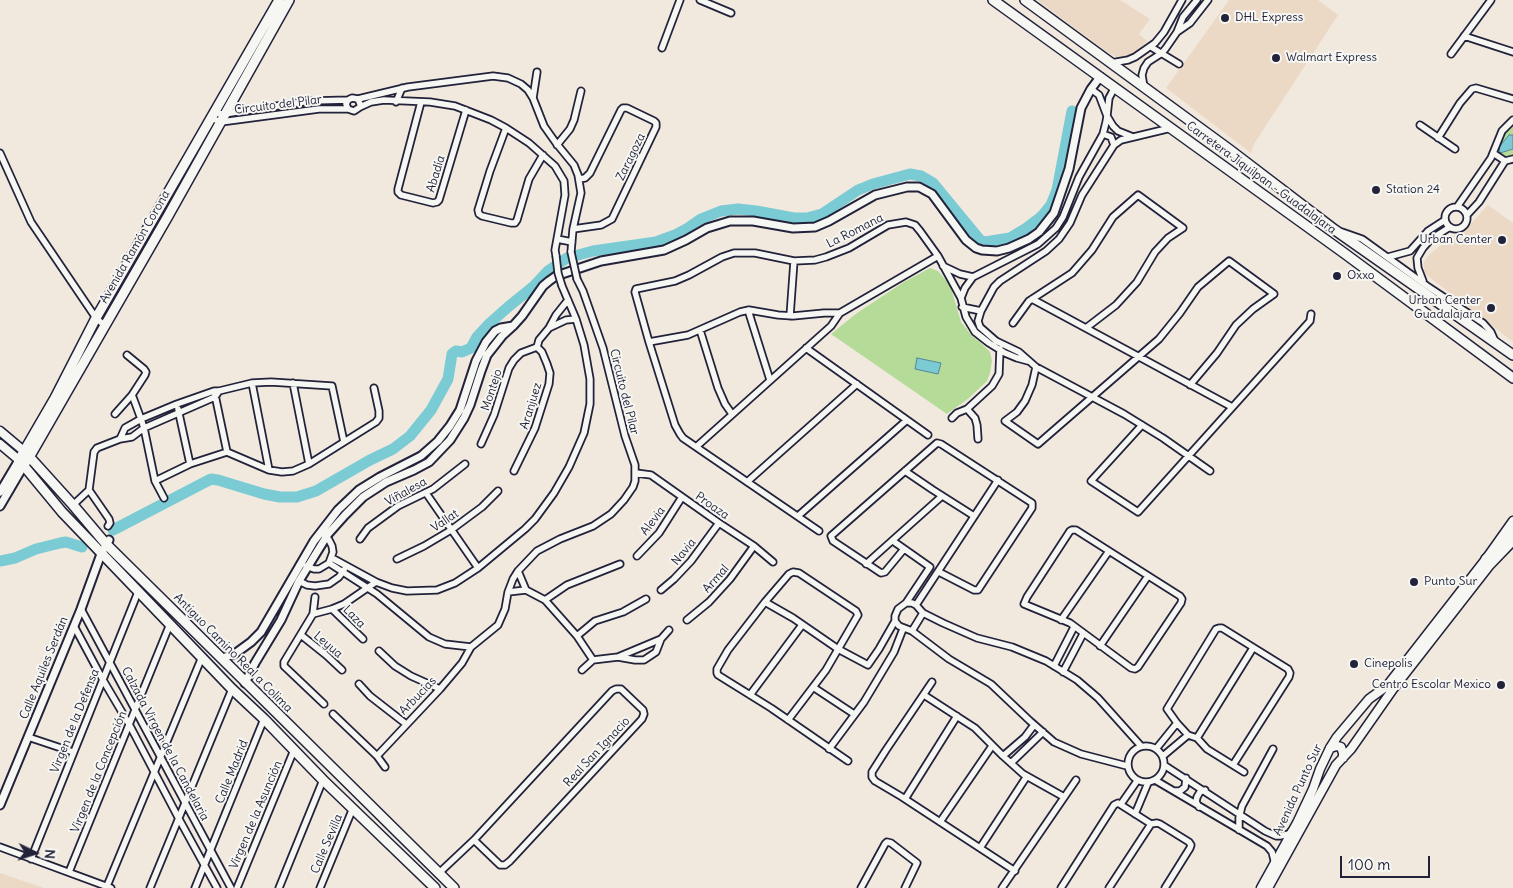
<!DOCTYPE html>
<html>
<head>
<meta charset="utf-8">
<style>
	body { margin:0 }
	#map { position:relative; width:1513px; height:888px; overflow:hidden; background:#f1e9de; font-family:Delius,sans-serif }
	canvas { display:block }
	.north { position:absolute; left:10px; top:828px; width:50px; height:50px; -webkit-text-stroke:4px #f6f6f2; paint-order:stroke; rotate:94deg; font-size:14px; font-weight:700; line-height:20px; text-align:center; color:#22223b }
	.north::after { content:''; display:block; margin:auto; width:18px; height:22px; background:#22223b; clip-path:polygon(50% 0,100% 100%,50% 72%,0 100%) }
	.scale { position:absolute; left:1340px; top:856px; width:90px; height:22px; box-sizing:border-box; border:2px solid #22223b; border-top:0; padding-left:6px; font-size:15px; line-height:18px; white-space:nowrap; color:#22223b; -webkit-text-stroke:4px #f6f6f2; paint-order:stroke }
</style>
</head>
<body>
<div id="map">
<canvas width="1513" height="888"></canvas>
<div class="north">N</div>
<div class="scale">100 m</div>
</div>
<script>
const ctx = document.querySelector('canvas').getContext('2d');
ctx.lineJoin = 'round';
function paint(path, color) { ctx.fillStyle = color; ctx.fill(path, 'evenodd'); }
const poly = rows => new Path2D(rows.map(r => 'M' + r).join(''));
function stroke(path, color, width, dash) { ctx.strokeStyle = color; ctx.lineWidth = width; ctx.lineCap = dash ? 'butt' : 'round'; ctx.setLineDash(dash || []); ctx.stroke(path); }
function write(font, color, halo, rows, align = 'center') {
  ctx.font = font + ' Delius,sans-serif'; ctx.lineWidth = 4; ctx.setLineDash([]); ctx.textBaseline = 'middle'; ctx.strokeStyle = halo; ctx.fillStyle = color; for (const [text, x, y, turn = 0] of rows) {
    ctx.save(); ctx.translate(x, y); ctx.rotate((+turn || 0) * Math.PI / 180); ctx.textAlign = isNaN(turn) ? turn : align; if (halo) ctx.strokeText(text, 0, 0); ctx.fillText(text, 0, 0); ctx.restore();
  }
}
paint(poly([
	[1037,0,1120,0,1150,19,1139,34,1147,41,1138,51,1129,57,1124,58,1118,58,1106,51],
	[1229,0,1318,0,1338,15,1254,144,1251,153,1166,88],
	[1488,205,1513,223,1513,342,1424,273,1424,262,1429,255,1452,236,1463,233],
	[0,873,44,888,0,888]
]), '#ebd9c6');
paint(poly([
	[1513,123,1513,156,1505,158,1500,156,1498,152,1501,134],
	[930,268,938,271,950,285,961,322,972,336,981,343,990,352,992,361,990,373,987,381,969,398,947,414,831,334,857,313,904,282]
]), '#b4db97');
const water = poly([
	[1509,135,1513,135,1513,149,1500,153,1499,147,1509,135],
	[917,358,941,363,938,374,915,369,917,358]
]);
paint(water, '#7bcbd5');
stroke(water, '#578797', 1);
stroke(poly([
	[113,530,211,479,218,480,264,494,280,497,297,497,316,491,370,460,393,449,410,436,431,410,448,379,452,354,456,351,462,352,471,348,477,337,489,324,508,307,534,286,548,271,567,258,593,251,656,242,675,235,688,228,701,219,721,211,738,209,756,211,794,218,807,218,822,214,858,190,873,184,910,174,921,176,933,183,980,240,985,242,1010,238,1025,229,1042,216,1051,205,1057,190,1072,111],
	[0,561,15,558,36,549,60,543,66,542,82,547]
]), '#7bcbd5', 11);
const minor = poly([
	[700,0,731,13],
	[1177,32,1190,23,1208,0],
	[1464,36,1513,52],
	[1151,47,1179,64],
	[662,48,680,0],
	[1451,54,1491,0],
	[1111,63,1128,60,1135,57,1155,43,1164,32,1182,0],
	[1115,87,1109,98,1107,116,1113,126,1118,131,1133,137],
	[1144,87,1142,75,1144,68,1148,62,1162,53,1166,48,1177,32,1183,17,1197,0],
	[533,98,537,72],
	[358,99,408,87,493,76,508,78,521,84,528,90,533,98,544,126,556,143,574,165,578,175,581,193,573,229,571,252],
	[396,102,402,88],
	[421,102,398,189,398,192,401,195,433,203,437,202,439,200,466,110],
	[360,107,371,102,384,100,430,102,455,106,491,120,506,128,529,143,555,166,564,181,565,195,555,250,556,256],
	[213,113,224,114,310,101,348,100],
	[211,118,221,122,319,109,348,109,354,111,360,107,360,104,358,99,352,98,348,100,346,104,348,109],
	[1420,125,1455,149],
	[506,128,490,171,478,210,479,214,482,216,511,223,515,223,517,220,529,179,543,155],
	[1171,128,1121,140,1114,145,1082,195,1070,223,1059,239,1046,251,1000,281,994,287,981,311,978,321,980,327,996,341,1019,352,1036,367,1124,414,1163,438,1210,471],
	[1103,134,1111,137,1114,145],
	[1438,138,1460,103,1472,89,1476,88,1513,99],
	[557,145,570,129,574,120,581,91],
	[0,153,31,222,96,318,104,325],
	[1493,153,1505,161],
	[1457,207,1491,158,1502,131,1513,120],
	'1445 218a11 11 0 1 1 22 0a11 11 0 1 1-22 0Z',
	[1467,215,1479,202,1505,161,1513,159],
	[573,229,601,225,612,219,656,127,656,123,654,121,627,108,623,108,621,110,590,173,585,178,579,179],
	[1342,232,1362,239,1427,286,1483,323,1491,332,1495,341],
	[557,239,572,242],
	[1388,257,1410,251,1428,231,1445,220],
	[943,266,960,274,973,277],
	[1423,281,1418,268,1417,258,1423,248,1431,239,1450,227],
	[961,298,965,288,973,277,1038,244,1056,228,1063,217,1079,177,1103,134,1106,122,1107,116,1099,95,1091,89],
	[1032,299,1232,407],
	[962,307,981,311],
	[748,310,770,380],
	[790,316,794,261],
	[1013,323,1029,301,1072,273,1079,265,1092,250,1113,217,1138,195,1183,228,1168,238,1155,252,1137,282,1116,305,1086,328],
	[549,328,566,320,576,319],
	[700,330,718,388,725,404,732,414],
	[649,342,688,335,740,312,749,310,778,315,793,316,824,313,840,313,938,256],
	[806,348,928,435],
	[1036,367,1032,385,1025,401,1017,412,1005,421,1038,444,1159,339,1180,313,1198,287,1229,261,1274,294,1253,309,1236,325,1217,353,1190,385],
	[252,383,269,470],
	[293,383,309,464],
	[215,395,227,452],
	[178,409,190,464],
	[967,409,975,418,977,425,978,439],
	[115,414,132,395],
	[952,418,957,413,967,409,992,386,999,374,1000,349],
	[1142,425,1091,481,1138,512,1310,321,1311,314],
	[120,439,125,428,141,419,177,404,214,391,219,391,252,383,271,382,332,386,344,442,309,464,293,471,282,472,269,470,227,452,190,464,155,481,144,428,141,419,134,400,132,395,145,375,146,372,144,369,127,355],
	[344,442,376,422,379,418,379,411,374,388],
	[481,444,494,415,509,368,514,360,521,353,537,347,539,340,549,328,556,315,568,300],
	[696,447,831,326,840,313],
	[514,471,535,428,549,384,550,373,547,364,542,352,537,347],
	[905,471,933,490,974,516],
	[636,473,651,475,719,523,754,546,773,562],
	[155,481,164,498],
	[747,482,857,384],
	[89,490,109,519,110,523,108,526],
	[426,493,478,568],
	[73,505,89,490,94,452,97,448,120,439,132,437,144,428,215,397,219,391],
	[798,516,907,420],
	[1072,530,1076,530,1109,551,1180,596,1182,599,1181,603,1138,667,1135,669,1131,668,1070,623,1024,604,1027,597,1070,531,1072,530],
	[819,531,683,438,680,434,675,425,649,342,635,292,636,289,675,281,689,275,722,257,734,253,755,253,794,261,815,260,826,257,849,248,888,225,906,222,915,225,920,231,938,256,961,298,966,317,975,332,989,343,1005,353,1017,358,1028,361],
	[360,539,368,528,398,506,433,489,465,464],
	[893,541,930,567,906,603],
	[904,549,885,572,881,573,833,541,831,536,937,443,941,444,1032,503,1032,508,978,590,974,590,939,572],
	[637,556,659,533,682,497],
	[332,558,376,582,392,588,407,591,437,590,455,583,478,568,525,529,535,519,554,493,569,467,584,433,590,404,590,379,584,345,576,319,562,286],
	[397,559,424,546,451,530,482,507,498,491],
	[329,563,377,594,429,637,445,644,471,647,498,625,505,609,508,592,513,579,518,571,537,551,560,539,593,526,611,514,624,500,633,487,635,481,635,465,625,436,603,348,583,291,577,279],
	[866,564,942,496],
	[306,566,314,569,319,569,329,563,333,552,332,546,329,540,324,535],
	[518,571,526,590,545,600,577,636,593,660],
	[299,581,307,585,315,586,329,584,339,577,344,570],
	[661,590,674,579,691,561,719,523],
	[508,592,526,590],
	[315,597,313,614,284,662,284,666,324,704],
	[545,600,567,585,620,564],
	[765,602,789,574,793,572,799,573,856,611,858,615,826,670,788,720],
	[916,605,998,480],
	[81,609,231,888],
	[332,609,363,639],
	[313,614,332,609,344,604,376,582],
	[687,620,709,602,730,579,754,546],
	[1061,620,1109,551],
	[74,626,103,680,129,724,179,819,217,888],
	[912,631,923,613],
	[301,635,326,655,342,670],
	[577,636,595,621,623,612,646,599],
	[1100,646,1148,576],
	[379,651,395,666,411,676,440,689],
	[618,657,635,660,644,660,656,652,661,639],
	[1054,666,1074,627],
	[582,670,593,660,618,657,661,639,669,630],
	[1063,672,1083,634],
	[932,682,886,750,872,772,872,777,875,781,902,797,1015,871],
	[359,684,370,696,406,724],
	[813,687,854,714],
	[750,695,802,625],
	[924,695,975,728,1003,756,1023,774,1064,797],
	[333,714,377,756,385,767],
	[28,737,73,752],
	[1197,738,1253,648],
	'1128 764a18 18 0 1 1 36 0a18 18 0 1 1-36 0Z',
	[829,749,864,702,894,652,903,629],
	[1156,749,1177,723],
	[377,756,440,689,462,663,471,647],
	[1003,756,1025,737,1034,725],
	[1163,756,1188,735],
	[848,761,771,708,718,675,717,673,717,669,728,650,765,602,793,618,838,649,868,665,879,649,895,621],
	[1011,763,1043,732],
	[1164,765,1265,831,1276,836,1280,836,1289,834,1291,831],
	[1233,765,1289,677,1290,673,1288,669,1222,628,1219,628,1216,629,1167,709,1177,723,1188,735,1197,738,1207,749,1244,772],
	[1127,766,1081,754,1054,742,1030,721,991,684,949,659,912,631,899,626,895,621,895,616,898,609,906,603,912,603,916,605,923,613,943,623,977,638,1012,647,1046,661,1077,680,1098,698,1141,746],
	[1155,780,1267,846,1272,852,1275,864],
	[1175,791,1180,791,1185,787,1186,778],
	[905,799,957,716],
	[1121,804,1137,781],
	[1199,807,1196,802,1197,797,1200,792,1205,790],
	[1135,814,1148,783],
	[940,822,992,746],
	[1239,830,1239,818,1242,806,1273,749],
	[0,847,111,888],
	[980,848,1027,776],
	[31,859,138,592],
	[69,872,170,624],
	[439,873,474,840,612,691,616,689,621,689,643,710,644,714,642,719,510,861,505,865,500,865,474,840],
	[107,886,202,657],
	[150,888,232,689],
	[195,888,264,719],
	[237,888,294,750],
	[279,888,323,780],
	[320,888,353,808],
	[861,888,885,844,887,842,891,843,917,863,905,888],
	[1002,888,1076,780],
	[1061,888,1114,805,1118,803,1151,824,1157,823,1160,824,1189,842,1191,845,1190,848,1165,888],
	[1109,888,1151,824]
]);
const tertiary = poly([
	[0,492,19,460],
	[0,506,24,465],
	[223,658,236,653,251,642,261,632,314,541,338,510,359,490,380,477,421,456,438,441,450,426,460,410,476,361,486,342,495,331,501,328,513,326],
	[245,683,255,663,281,620,299,581,328,534,345,515,363,497,386,482,414,470,429,462,450,440,464,418,470,405,481,371,487,355,502,336,513,326,522,316,543,286,549,281,556,276,601,261,664,250,686,240,707,228,730,221,753,221,793,228,815,227,829,221,875,195,907,187,919,187,932,194,966,240,976,248,982,250,997,251,1009,248,1029,239,1039,232,1054,213,1069,169,1081,108,1091,89,1100,77],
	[0,805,81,609,101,554,109,540]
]);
const secondary = poly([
	[0,431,25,452],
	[0,444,19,460],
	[1330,748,1337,746,1341,747,1343,753,1343,758],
	[1261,888,1297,823,1313,789,1320,769,1330,748,1337,737,1369,699,1387,686,1486,559,1513,521],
	[1268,888,1336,765,1351,749,1393,689,1489,566,1513,541]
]);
const primary = poly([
	[279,0,96,318,55,398,19,460,62,512,232,689,264,719,323,780,435,888],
	[25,452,73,505,106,544,454,888],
	[27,461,168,216,289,0]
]);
const trunk = poly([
	[993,0,1344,253,1513,378],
	[1025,0,1230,150,1335,230,1513,355],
	[1486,559,1497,550,1513,531]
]);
stroke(minor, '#22223b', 9);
stroke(tertiary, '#22223b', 11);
stroke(secondary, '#22223b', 11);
stroke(primary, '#22223b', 12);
stroke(trunk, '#22223b', 12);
stroke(minor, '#f6f6f2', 5.5);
stroke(tertiary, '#f6f6f2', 7);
stroke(secondary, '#f6f6f2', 8);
stroke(primary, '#f6f6f2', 9);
stroke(trunk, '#f6f6f2', 9);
const minorBridge = poly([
	[571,252,577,279],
	[556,256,558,273,562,286]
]);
stroke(minorBridge, '#22223b', 9, []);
stroke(minorBridge, '#f6f6f2', 5.5);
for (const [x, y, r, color] of [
	[1225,18,5,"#22223b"],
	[1276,58,5,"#22223b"],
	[1376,190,5,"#22223b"],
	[1502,240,5,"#22223b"],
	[1337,276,5,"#22223b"],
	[1491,308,5,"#22223b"],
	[1414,582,5,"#22223b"],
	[1354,664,5,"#22223b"],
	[1501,685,5,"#22223b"]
]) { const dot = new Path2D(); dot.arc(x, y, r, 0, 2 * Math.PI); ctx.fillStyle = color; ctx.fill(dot); stroke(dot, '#f6f6f2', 2); }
write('12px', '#22223b', '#f6f6f2', [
	["DHL Express",1235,18],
	["Walmart Express",1286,58],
	["Station 24",1386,190],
	["Urban Center",1492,240,"right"],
	["Oxxo",1347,276],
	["Urban Center",1481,301,"right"],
	["Guadalajara",1481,315,"right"],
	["Punto Sur",1424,582],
	["Cinepolis",1364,664],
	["Centro Escolar Mexico",1491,685,"right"]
], 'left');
write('12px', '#22223b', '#f6f6f2', [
	["Circuito del Pilar",278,105,-7],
	["Zaragoza",631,157,-64],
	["Abadía",436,174,-73],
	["Carretera Jiquilpan - Guadalajara",1261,178,36],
	["La Romana",855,231,-27],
	["Avenida Ramón Corona",135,247,-60],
	["Montejo",492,390,-72],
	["Circuito del Pilar",624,392,76],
	["Aranjuez",531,406,-73],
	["Viñalesa",406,492,-29],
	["Proaza",712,506,35],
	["Vallat",445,521,-34],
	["Alevia",653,521,-53],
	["Navia",684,552,-51],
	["Armal",716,579,-49],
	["Laza",354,617,45],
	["Leyua",328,645,40],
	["Antiguo Camino Real a Colima",233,653,45],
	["Calle Aquiles Serdán",44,668,-68],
	["Arbucias",418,696,-46],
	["Virgen de la Defensa",75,721,-68],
	["Calzada Virgen de la Candelaria",165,744,62],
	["Real San Ignacio",597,752,-47],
	["Virgen de la Concepción",99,772,-68],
	["Calle Madrid",232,772,-68],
	["Avenida Punto Sur",1298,790,-65],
	["Virgen de la Asunción",256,815,-67],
	["Calle Sevilla",327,844,-67]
]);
</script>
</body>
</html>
